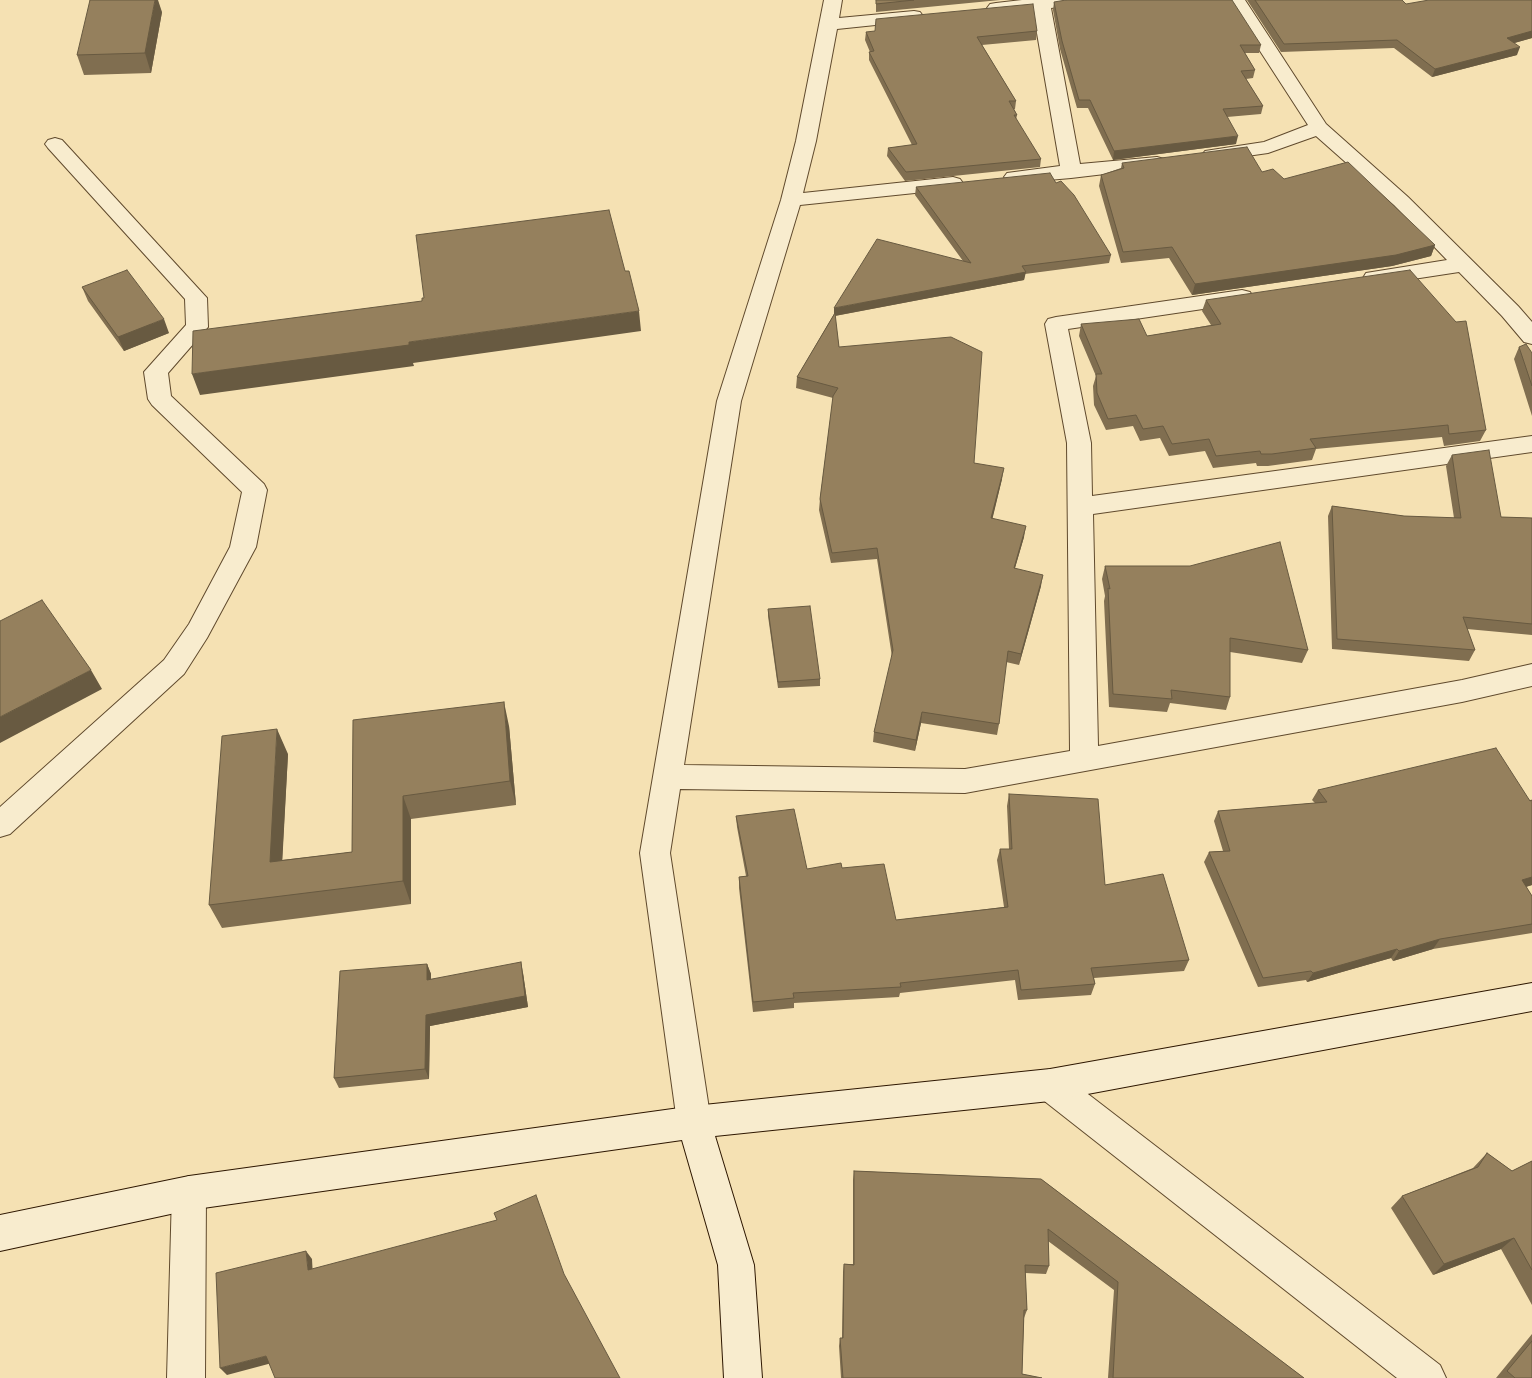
<!DOCTYPE html>
<html>
<head>
<meta charset="utf-8">
<style>
	body { margin:0 }
	canvas { display:block; background:#f5e1b3 }
</style>
</head>
<body>
<canvas width="1532" height="1378"></canvas>
<script>
const ctx = document.querySelector('canvas').getContext('2d');
ctx.lineJoin = 'round';
const poly = rows => new Path2D(rows.map(r => 'M' + r).join(''));
function stroke(path, color, width, dash) { ctx.strokeStyle = color; ctx.lineWidth = width; ctx.lineCap = dash ? 'butt' : 'round'; ctx.setLineDash(dash || []); ctx.stroke(path); }
function paint(path, color) { ctx.fillStyle = color; ctx.fill(path, 'evenodd'); }
const street = poly([
	[824,0,842,0,839,18,914,11,920,12,923,16,920,20,914,21,837,29,816,141,803,193,953,177,960,179,963,183,960,187,953,189,800,205,741,401,684,765,965,769,1070,751,1067,443,1045,324,1048,319,1056,317,1242,290,1250,292,1253,297,1250,302,1068,329,1091,443,1092,496,1532,436,1532,452,1093,514,1098,746,1462,680,1532,664,1532,686,1462,702,965,793,680,789,670,853,711,1122,706,1133,694,1138,682,1133,677,1122,640,853,717,401,781,200,796,141,824,0],
	[1022,0,1085,0,1082,4,1076,5,1051,8,1080,164,1157,157,1164,159,1167,163,1164,167,1071,178,1014,183,1007,181,1004,177,1007,173,1060,166,1033,10,996,13,990,12,987,8,990,4,996,3,1022,0],
	[1227,0,1245,0,1326,124,1408,197,1518,306,1532,322,1532,344,1524,342,1502,316,1459,272,1374,285,1366,283,1363,278,1366,273,1447,260,1394,205,1316,136,1268,153,1212,161,1205,159,1202,155,1205,151,1264,142,1308,125,1227,0],
	[55,138,62,140,207,298,208,327,168,373,171,396,264,484,267,490,256,547,207,638,184,674,10,834,0,837,0,807,164,660,189,624,230,547,242,492,152,405,148,399,144,372,186,325,185,299,48,148,45,144,48,140,55,138],
	[1050,1069,1062,1074,1440,1365,1446,1378,1397,1378,1038,1096,1034,1085,1038,1074,1050,1069],
	[189,1176,201,1181,206,1193,205,1378,167,1378,172,1193,177,1181,189,1176]
]);
const secondary = poly([
	[1532,983,1532,1011,1050,1101,715,1136,754,1265,762,1378,724,1378,718,1265,682,1140,189,1210,0,1251,0,1215,189,1176,694,1106,1050,1069,1532,983]
]);
stroke(street, '#604a2d', 2);
stroke(secondary, '#2e1700', 2);
paint(street, '#f8ecce');
paint(secondary, '#f8ecce');
paint(poly([
	[876,0,1000,0,876,12],
	[1247,0,1402,0,1406,4,1532,0,1532,38,1514,43,1517,55,1432,77,1394,48,1281,52],
	[1054,2,1261,45,1259,53,1245,53,1255,70,1253,78,1246,79,1263,106,1261,114,1227,117,1236,144,1113,160,1088,108,1077,108,1060,49,1053,10],
	[162,12,151,73,84,75,77,55],
	[1037,31,1036,40,982,45,1016,101,1015,109,1014,109,1017,115,1016,120,1041,159,1040,167,905,181,887,156,888,148,912,145,869,60,869,52,870,52,865,40,866,32],
	[1122,163,1262,172,1284,179,1435,245,1431,256,1392,266,1192,295,1169,258,1121,263,1099,186,1101,175,1121,168],
	[1056,183,1111,255,1109,263,1025,274,1024,280,835,316,839,347,974,463,1002,479,992,519,1024,537,1015,568,1041,586,1019,665,1006,662,999,724,997,735,921,723,915,751,873,742,874,732,892,657,877,559,831,563,819,510,820,499,833,398,796,388,797,377,834,314,963,261,915,195,916,187],
	[82,287,169,333,124,351,88,301],
	[1206,300,1486,430,1480,441,1444,446,1442,437,1316,449,1312,460,1268,466,1257,466,1256,463,1213,468,1205,451,1169,456,1160,438,1140,441,1133,426,1106,430,1094,405,1093,386,1096,376,1079,336,1081,324,1147,336,1211,325,1202,311],
	[1519,347,1532,353,1532,416,1514,359],
	[1452,455,1501,517,1532,518,1532,635,1467,629,1475,650,1469,661,1332,649,1328,516,1332,506,1404,516,1454,518,1446,466],
	[1105,566,1308,650,1302,663,1230,652,1230,697,1226,710,1170,703,1167,712,1109,707,1104,601,1105,596,1102,579],
	[768,609,820,679,820,686,778,688,768,616],
	[353,720,509,726,516,805,411,819,411,904,222,928,209,905,288,754,282,860,352,852],
	[1318,790,1532,800,1532,885,1526,887,1532,896,1532,933,1433,949,1393,961,1391,958,1307,982,1306,980,1258,987,1204,862,1209,852,1223,851,1214,821,1218,811,1315,803,1312,800],
	[1009,794,1105,885,1189,960,1184,971,1094,978,1095,984,1091,995,1018,1000,1015,980,900,993,899,997,794,1003,794,1008,753,1012,739,888,739,877,746,876,737,827,736,816,807,869,842,868,896,920,1004,907,997,860,1000,849,1009,849,1007,806],
	[427,964,431,974,431,979,523,973,528,1007,430,1026,429,1079,339,1088,334,1078],
	[1487,1153,1512,1171,1532,1161,1532,1305,1501,1249,1433,1275,1391,1208,1402,1196,1473,1168],
	[854,1171,1041,1179,1304,1378,1108,1378,1114,1290,1048,1241,1049,1266,1046,1274,1025,1273,1027,1310,1024,1318,1022,1374,1042,1378,841,1378,839,1346,840,1338,842,1338,843,1272,844,1264,853,1264,853,1180],
	[1532,1334,1532,1378,1496,1378]
]), '#806e50');
paint(poly([
	[155,0,158,0,162,12,151,73,145,53],
	[1532,31,1532,38,1504,46,1507,38],
	[1520,47,1517,55,1432,77,1435,69],
	[1238,136,1236,144,1113,160,1114,151],
	[1435,245,1431,256,1392,266,1192,295,1195,284],
	[1026,272,1024,280,834,316,834,308],
	[639,311,641,331,413,363,414,366,200,395,192,374,409,342],
	[164,319,169,333,124,351,118,337],
	[1004,468,1002,479,990,529,991,518],
	[1026,526,1024,537,1012,578,1014,568],
	[1043,575,1041,586,1019,665,1021,654],
	[91,670,102,689,0,743,0,717],
	[504,702,509,726,516,805,510,781],
	[922,712,921,723,915,751,916,740],
	[277,729,288,754,281,885,270,862],
	[403,796,411,819,411,904,403,881],
	[1532,877,1532,885,1515,890,1522,880],
	[1440,939,1433,949,1393,961,1399,951],
	[1397,949,1391,958,1307,982,1313,973],
	[521,962,523,973,528,1007,430,1026,429,1079,425,1069,426,1015],
	[427,964,431,974,431,991,427,980],
	[1514,1238,1501,1249,1433,1275,1444,1264],
	[306,1251,312,1259,313,1278,308,1270],
	[266,1356,272,1363,227,1375,220,1368]
]), '#685a41');
const building = poly([
	[90,0,155,0,145,53,77,55,90,0],
	[876,0,914,0,876,4,876,0],
	[1066,0,1232,0,1261,45,1240,45,1255,70,1241,71,1263,106,1223,109,1238,136,1114,151,1090,100,1079,100,1062,41,1054,2,1066,0],
	[1255,0,1402,0,1406,4,1429,0,1532,0,1532,31,1507,38,1520,47,1435,69,1397,40,1284,44,1255,0],
	[1033,4,1037,31,977,37,1016,101,1009,101,1017,115,1014,115,1041,159,906,172,888,148,917,144,869,52,874,51,866,32,875,31,876,19,1033,4],
	[1247,147,1262,172,1273,169,1284,179,1348,162,1435,245,1396,255,1195,284,1172,247,1123,252,1101,175,1124,168,1122,163,1247,147],
	[1050,173,1056,183,1061,181,1074,195,1111,255,1022,266,1026,272,834,308,877,239,971,263,916,187,1050,173],
	[609,210,625,271,629,271,639,311,409,342,409,345,192,374,193,331,422,301,422,298,424,298,416,235,609,210],
	[127,270,164,319,118,337,82,287,127,270],
	[1410,270,1456,322,1466,321,1486,430,1449,434,1448,425,1310,439,1316,448,1272,454,1261,454,1260,451,1216,456,1209,439,1172,444,1163,426,1143,429,1136,415,1108,419,1097,393,1096,374,1102,374,1081,324,1139,319,1147,336,1221,324,1206,300,1410,270],
	[835,313,839,347,951,337,982,352,974,463,1004,468,991,518,1026,526,1014,568,1043,575,1021,654,1008,651,999,724,922,712,916,740,874,732,893,650,877,548,832,553,820,499,833,396,838,388,797,377,835,313],
	[1526,344,1532,353,1532,386,1519,347,1526,344],
	[1489,450,1501,517,1532,518,1532,624,1463,617,1475,650,1337,639,1332,506,1404,516,1461,518,1452,455,1489,450],
	[1280,542,1308,650,1230,638,1230,697,1171,690,1172,699,1113,694,1108,588,1110,589,1105,566,1190,566,1280,542],
	[42,600,91,670,0,717,0,621,42,600],
	[810,606,820,679,778,682,768,609,810,606],
	[504,702,510,781,403,796,403,881,209,905,222,736,277,729,270,862,352,852,353,720,504,702],
	[1496,748,1530,801,1532,800,1532,877,1522,880,1532,896,1532,924,1440,939,1399,951,1397,949,1313,973,1311,971,1263,978,1209,852,1230,851,1218,811,1327,802,1318,790,1496,748],
	[1009,794,1098,799,1105,885,1163,874,1189,960,1091,968,1095,984,1021,990,1018,970,900,983,901,987,793,993,794,998,753,1002,739,877,748,876,736,816,794,809,807,869,841,863,842,868,884,864,896,920,1008,907,1000,849,1012,849,1009,794],
	[521,962,525,996,426,1015,425,1069,334,1078,340,971,427,964,427,980,521,962],
	[1487,1153,1512,1171,1532,1161,1532,1270,1514,1238,1444,1264,1402,1196,1478,1167,1487,1153],
	[854,1171,1041,1179,1304,1378,1113,1378,1118,1282,1048,1229,1049,1266,1025,1265,1027,1310,1024,1310,1022,1374,1042,1378,843,1378,840,1338,843,1338,844,1264,854,1265,854,1171],
	[536,1195,564,1274,620,1378,275,1378,266,1356,220,1368,216,1273,306,1251,308,1270,497,1220,494,1213,536,1195],
	[1532,1341,1532,1378,1515,1378,1507,1371,1532,1341]
]);
paint(building, '#95805d');
stroke(building, '#685a41', 1);
</script>
</body>
</html>
